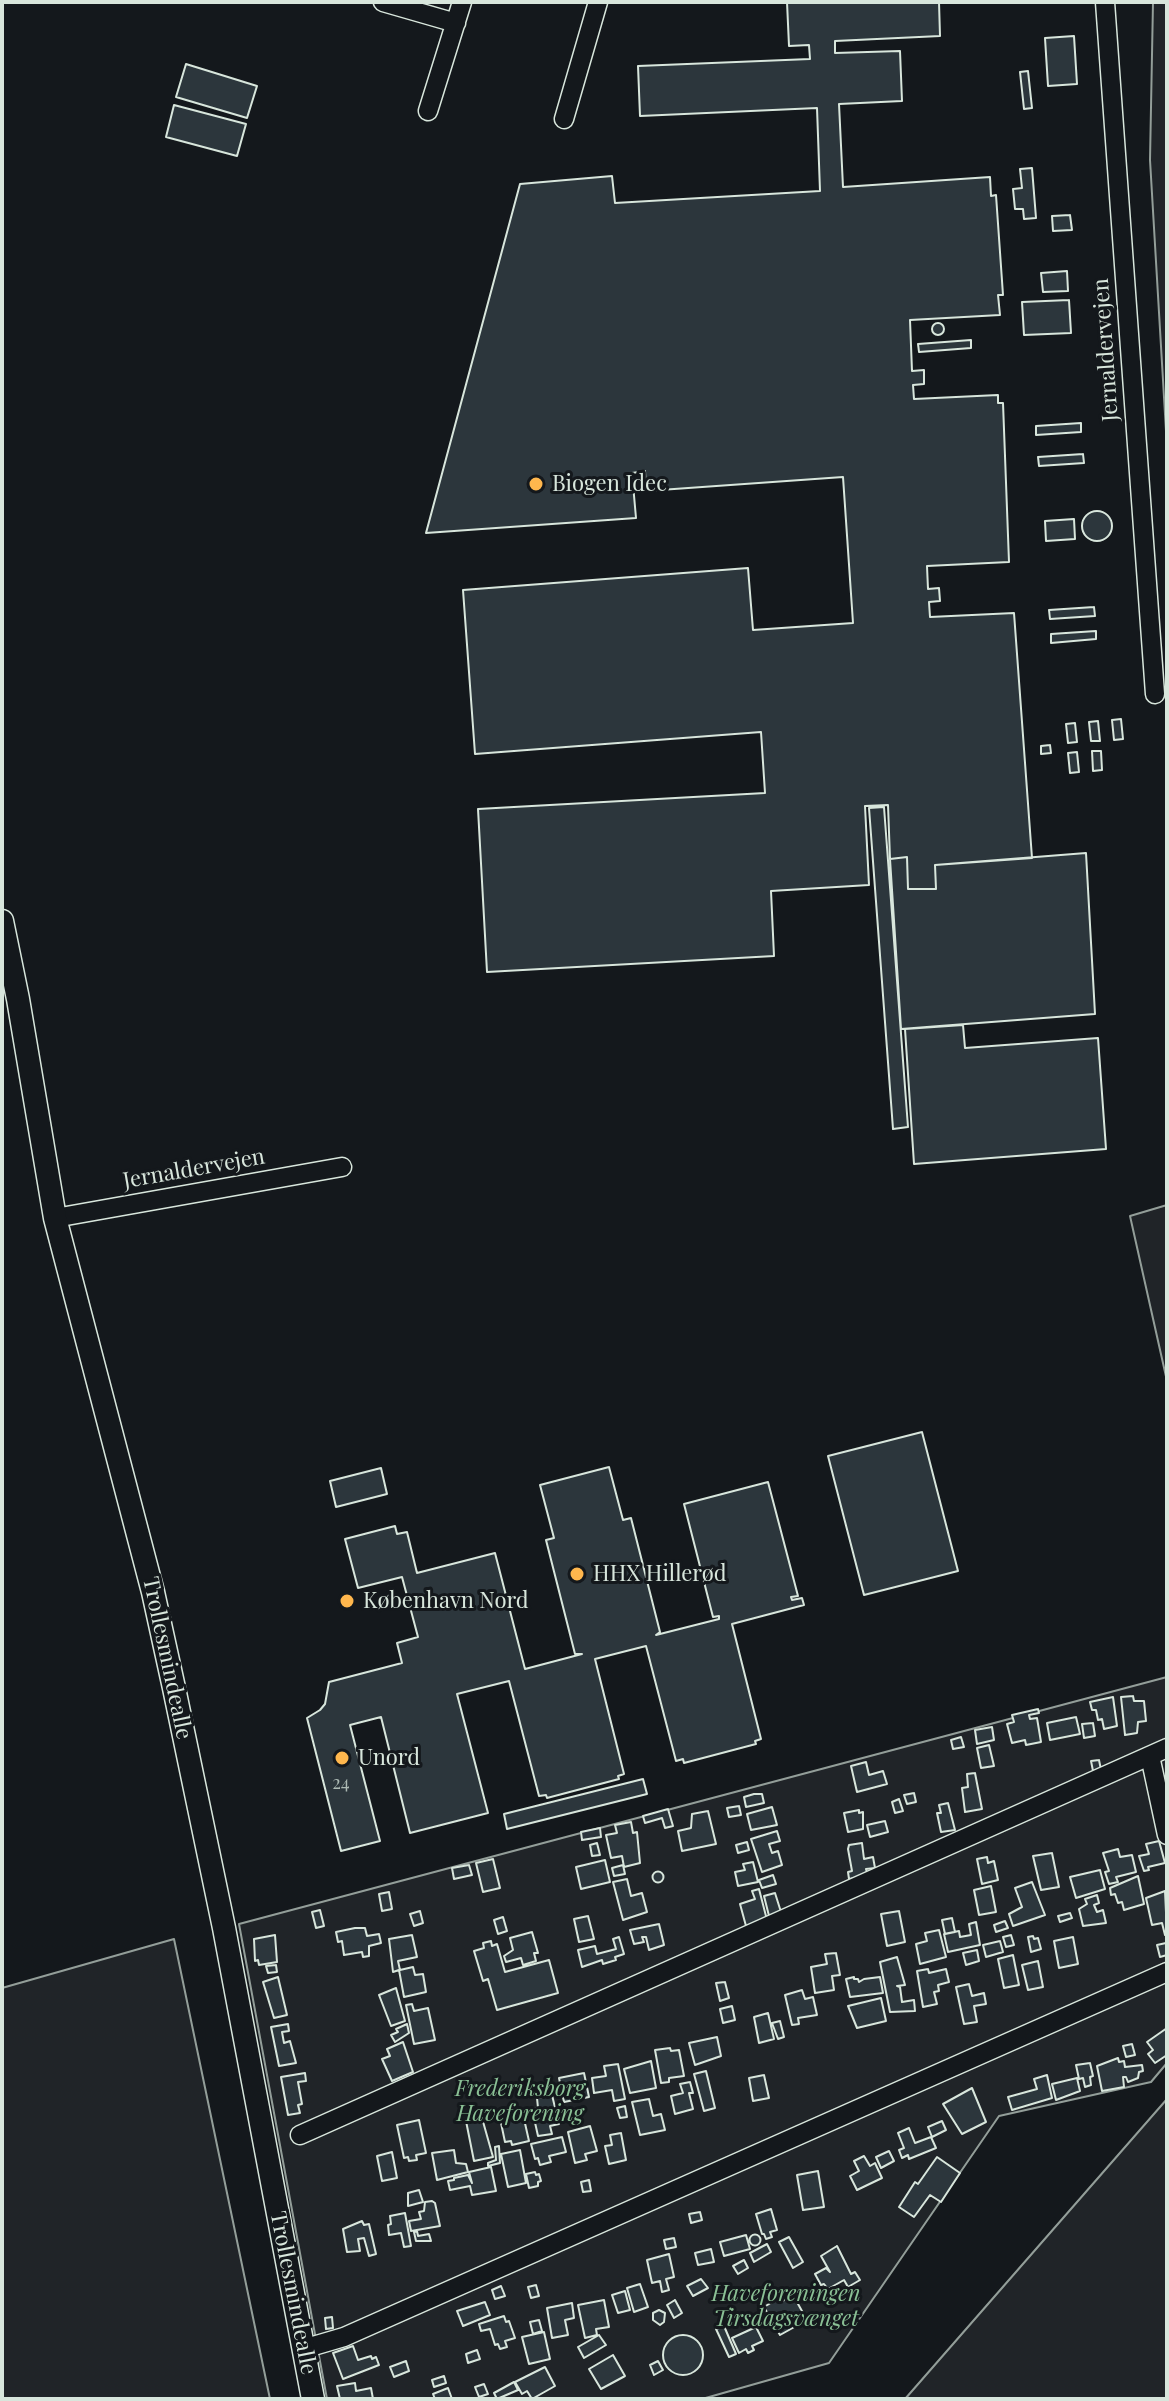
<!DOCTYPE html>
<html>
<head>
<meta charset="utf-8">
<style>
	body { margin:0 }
	#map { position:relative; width:1169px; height:2401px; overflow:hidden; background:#14181c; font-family:"Playfair Display",serif }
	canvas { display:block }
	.frame { position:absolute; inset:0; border:4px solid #d8e6dc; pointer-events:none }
</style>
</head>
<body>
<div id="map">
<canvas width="1169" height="2401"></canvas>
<div class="frame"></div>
</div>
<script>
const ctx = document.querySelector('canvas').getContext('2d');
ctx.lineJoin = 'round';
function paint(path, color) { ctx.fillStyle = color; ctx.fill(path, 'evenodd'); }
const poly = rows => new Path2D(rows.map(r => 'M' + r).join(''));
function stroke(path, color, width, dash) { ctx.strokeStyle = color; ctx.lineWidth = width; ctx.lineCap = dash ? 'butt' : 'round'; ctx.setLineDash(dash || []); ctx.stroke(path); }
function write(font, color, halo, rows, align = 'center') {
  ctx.font = font + ' "Playfair Display",serif'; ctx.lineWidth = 6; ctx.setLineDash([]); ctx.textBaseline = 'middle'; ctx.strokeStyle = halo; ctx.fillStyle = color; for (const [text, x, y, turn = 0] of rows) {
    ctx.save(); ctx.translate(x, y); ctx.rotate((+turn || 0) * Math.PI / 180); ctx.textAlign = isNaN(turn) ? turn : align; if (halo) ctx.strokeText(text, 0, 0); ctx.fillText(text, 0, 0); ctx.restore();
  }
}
const green = poly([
	[1153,2,1167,2,1167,448,1150,160,1153,2],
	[1167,1205,1167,1381,1130,1216,1167,1205],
	[1167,1677,1167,2063,1151,2082,999,2116,829,2363,702,2399,327,2399,239,1924,1167,1677],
	[174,1939,270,2399,2,2399,2,1988,174,1939],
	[1167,2099,1167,2399,905,2399,1167,2099]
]);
paint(green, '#202428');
stroke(green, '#939e99', 2);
const building = poly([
	[787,2,939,2,940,36,835,41,835,53,900,51,902,101,839,104,843,187,990,177,991,196,996,195,1003,295,998,295,1000,315,910,320,912,371,924,370,924,384,913,385,914,399,998,395,998,403,1003,403,1009,562,927,566,928,589,939,588,940,601,929,602,930,617,1014,613,1032,858,935,865,936,889,908,889,907,857,890,859,888,805,865,806,869,885,771,891,774,956,487,972,478,809,765,793,761,732,475,754,463,590,748,568,753,630,853,623,843,477,646,491,645,471,632,473,636,518,426,533,520,184,612,176,615,203,820,191,817,108,640,116,638,66,810,59,809,45,789,46,787,2],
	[1074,36,1077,84,1048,86,1045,38,1074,36],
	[186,64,257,86,247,118,176,97,186,64],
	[1028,71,1032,108,1024,109,1020,72,1028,71],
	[174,105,246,124,237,156,166,137,174,105],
	[1032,168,1036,218,1024,219,1023,209,1015,209,1013,189,1022,188,1020,169,1032,168],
	[1070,215,1072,230,1053,231,1052,216,1070,215],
	[1067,271,1068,291,1043,292,1041,273,1067,271],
	[1069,300,1071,333,1024,335,1022,302,1069,300],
	'932 329a6 6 0 1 1 12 0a6 6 0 1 1-12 0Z',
	[971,340,971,348,919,352,918,344,971,340],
	[1081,423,1081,432,1036,435,1036,426,1081,423],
	[1083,454,1084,463,1039,466,1038,457,1083,454],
	'1082 526a15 15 0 1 1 30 0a15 15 0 1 1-30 0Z',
	[1074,519,1075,539,1046,541,1045,521,1074,519],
	[1094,607,1095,616,1050,619,1049,610,1094,607],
	[1096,631,1096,639,1051,643,1051,634,1096,631],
	[1121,719,1123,739,1114,740,1112,720,1121,719],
	[1098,721,1100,741,1091,741,1089,722,1098,721],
	[1075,723,1077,742,1068,743,1066,724,1075,723],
	[1050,745,1051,753,1041,754,1041,746,1050,745],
	[1092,751,1101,751,1102,770,1093,771,1092,751],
	[1077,752,1079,772,1070,773,1068,753,1077,752],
	[884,807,908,1127,893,1129,869,808,884,807],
	[1086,853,1095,1014,901,1029,890,859,907,857,908,889,936,889,935,865,1086,853],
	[963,1025,965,1048,1098,1038,1106,1149,914,1164,905,1029,963,1025],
	[922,1432,958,1571,864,1595,828,1456,922,1432],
	[609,1467,623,1520,631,1518,660,1632,656,1635,719,1619,719,1616,713,1617,684,1504,768,1482,798,1596,791,1597,792,1600,802,1598,804,1605,732,1624,761,1739,755,1741,756,1744,684,1763,683,1759,676,1761,646,1646,595,1659,624,1774,618,1776,619,1779,547,1798,546,1795,539,1796,509,1681,457,1694,488,1813,410,1833,381,1717,350,1725,380,1841,341,1851,307,1718,320,1710,325,1704,329,1682,402,1663,397,1643,418,1637,402,1577,358,1588,345,1539,395,1526,397,1534,407,1532,417,1573,495,1553,525,1669,582,1654,575,1654,546,1540,554,1538,540,1485,609,1467],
	[381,1468,387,1494,336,1507,330,1481,381,1468],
	[1133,1696,1134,1701,1144,1701,1146,1721,1138,1722,1137,1733,1125,1735,1121,1697,1133,1696],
	[1113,1697,1117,1726,1104,1729,1102,1719,1098,1720,1096,1710,1092,1710,1090,1702,1113,1697],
	[1038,1709,1039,1713,1029,1715,1030,1719,1037,1718,1041,1742,1026,1745,1025,1740,1012,1743,1007,1724,1014,1722,1012,1715,1038,1709],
	[1076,1717,1080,1734,1050,1740,1047,1723,1076,1717],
	[1093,1723,1095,1736,1084,1738,1082,1724,1093,1723],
	[992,1727,994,1740,977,1744,975,1730,992,1727],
	[961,1737,964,1747,953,1749,951,1740,961,1737],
	[989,1745,994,1766,981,1768,977,1748,989,1745],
	[1099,1760,1101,1770,1093,1771,1091,1761,1099,1760],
	[866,1762,869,1775,883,1771,887,1784,857,1792,851,1766,866,1762],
	[975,1773,982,1809,965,1812,962,1788,968,1787,967,1774,975,1773],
	[643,1779,647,1794,507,1829,504,1814,643,1779],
	[914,1793,916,1802,907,1804,904,1795,914,1793],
	[754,1794,762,1794,764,1803,746,1807,744,1797,754,1794],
	[899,1799,903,1811,895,1813,892,1802,899,1799],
	[948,1803,955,1830,941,1832,937,1813,941,1813,939,1805,948,1803],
	[739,1806,741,1815,729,1817,727,1808,739,1806],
	[772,1807,777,1825,751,1830,747,1814,772,1807],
	[668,1809,673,1826,665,1828,662,1818,645,1823,643,1816,668,1809],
	[859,1810,859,1813,863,1812,863,1829,848,1832,844,1813,859,1810],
	[708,1811,716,1844,682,1851,678,1831,691,1828,692,1814,708,1811],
	[885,1821,888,1832,870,1837,867,1825,885,1821],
	[631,1822,633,1833,637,1832,640,1863,624,1867,622,1856,611,1858,606,1835,617,1833,615,1825,631,1822],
	[600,1828,601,1837,582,1840,581,1832,600,1828],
	[777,1831,780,1841,769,1844,772,1853,778,1851,782,1865,762,1872,751,1839,777,1831],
	[1159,1841,1165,1863,1148,1867,1149,1870,1144,1871,1139,1856,1149,1854,1146,1844,1159,1841],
	[747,1842,749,1850,738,1853,736,1845,747,1842],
	[597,1843,600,1855,592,1856,590,1845,597,1843],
	[862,1843,864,1859,873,1857,875,1868,866,1869,868,1876,849,1879,848,1872,852,1871,848,1849,849,1845,862,1843],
	[1118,1849,1120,1857,1132,1855,1136,1872,1116,1877,1118,1882,1109,1884,1105,1872,1109,1871,1103,1853,1118,1849],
	[1052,1853,1059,1887,1041,1890,1033,1856,1052,1853],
	[987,1857,988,1863,994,1861,998,1880,982,1884,977,1859,987,1857],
	[493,1859,500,1888,483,1892,476,1863,493,1859],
	[605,1860,610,1882,581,1889,576,1867,605,1860],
	[753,1862,758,1882,738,1886,735,1872,745,1870,743,1864,753,1862],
	[469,1865,472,1875,454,1879,452,1868,469,1865],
	[623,1865,625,1874,614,1876,612,1868,623,1865],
	[1100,1870,1105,1889,1076,1898,1070,1877,1100,1870],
	'652.5 1877a5.5 5.5 0 1 1 11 0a5.5 5.5 0 1 1-11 0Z',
	[773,1875,776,1884,762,1888,759,1880,773,1875],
	[1138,1876,1144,1904,1124,1910,1122,1902,1118,1903,1115,1894,1111,1895,1110,1888,1138,1876],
	[627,1879,631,1896,642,1893,647,1912,623,1920,613,1882,627,1879],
	[1032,1882,1045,1915,1013,1926,1009,1914,1022,1907,1015,1888,1032,1882],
	[991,1886,996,1912,979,1915,974,1890,991,1886],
	[759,1889,767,1920,746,1926,740,1904,755,1899,752,1891,759,1889],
	[1165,1891,1167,1934,1165,1935,1162,1923,1152,1925,1146,1898,1165,1891],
	[389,1892,392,1909,382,1911,379,1894,389,1892],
	[775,1893,781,1912,769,1916,764,1896,775,1893],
	[1097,1895,1099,1903,1094,1905,1097,1912,1103,1910,1106,1923,1083,1926,1079,1909,1087,1904,1085,1899,1097,1895],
	[320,1910,324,1926,316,1928,312,1912,320,1910],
	[420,1911,423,1923,414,1926,410,1914,420,1911],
	[899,1911,905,1942,887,1946,881,1914,899,1911],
	[1070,1913,1072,1918,1060,1922,1058,1916,1070,1913],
	[588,1916,594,1939,579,1942,574,1919,588,1916],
	[503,1917,507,1931,498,1934,494,1920,503,1917],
	[952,1918,955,1932,945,1934,942,1920,952,1918],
	[1005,1921,1008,1928,996,1932,994,1925,1005,1921],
	[976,1922,980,1945,948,1952,944,1934,959,1931,960,1937,971,1935,969,1924,976,1922],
	[659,1924,664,1945,649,1950,646,1937,642,1937,644,1942,634,1944,630,1930,659,1924],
	[355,1928,365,1928,367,1936,379,1934,381,1943,369,1946,369,1956,363,1957,362,1952,344,1955,342,1941,338,1942,336,1932,355,1928],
	[939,1930,946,1957,920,1964,916,1944,927,1941,925,1933,939,1930],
	[532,1932,538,1953,534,1953,536,1961,523,1965,521,1958,506,1962,504,1956,513,1950,510,1938,532,1932],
	[275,1935,277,1962,259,1965,258,1960,255,1961,254,1939,275,1935],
	[412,1935,417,1957,398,1961,400,1970,413,1967,415,1975,423,1974,426,1992,404,1997,399,1970,393,1972,389,1939,412,1935],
	[1011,1935,1014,1945,1006,1947,1003,1937,1011,1935],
	[1033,1936,1034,1939,1038,1938,1041,1949,1031,1952,1028,1937,1033,1936],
	[619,1937,624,1954,615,1957,616,1960,603,1964,602,1960,582,1967,578,1950,595,1946,597,1954,616,1949,613,1939,619,1937],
	[1073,1937,1078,1964,1059,1968,1054,1941,1073,1937],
	[491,1941,492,1946,497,1944,505,1972,549,1960,558,1993,497,2010,488,1979,483,1981,474,1951,484,1948,483,1943,491,1941],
	[1000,1941,1003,1952,986,1957,983,1945,1000,1941],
	[1166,1943,1167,1955,1160,1957,1157,1945,1166,1943],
	[977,1950,979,1961,966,1965,963,1953,977,1950],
	[836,1953,840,1975,832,1976,834,1990,815,1993,811,1967,827,1964,825,1954,836,1953],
	[1013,1955,1019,1985,1004,1988,998,1959,1013,1955],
	[897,1957,905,1985,897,1986,900,1987,902,2002,914,2000,915,2011,890,2012,880,1962,897,1957],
	[1038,1961,1043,1987,1028,1990,1022,1965,1038,1961],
	[276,1965,277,1972,268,1973,266,1966,276,1965],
	[928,1969,929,1973,946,1969,949,1982,938,1985,939,1991,934,1992,937,2004,923,2007,917,1971,928,1969],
	[278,1977,287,2015,274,2018,263,1982,278,1977],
	[854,1977,854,1979,858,1979,859,1982,864,1979,880,1977,883,1993,850,1997,846,1979,854,1977],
	[725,1982,729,1998,720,2001,716,1983,725,1982],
	[969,1984,972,1996,984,1993,986,2004,974,2006,977,2022,964,2024,956,1987,969,1984],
	[396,1988,405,2021,391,2026,379,1995,396,1988],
	[802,1990,805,1999,813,1997,817,2015,798,2018,799,2024,792,2025,785,1995,802,1990],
	[881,1998,886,2021,857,2028,848,2006,881,1998],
	[412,2004,414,2011,428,2008,435,2040,414,2044,406,2005,412,2004],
	[732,2006,735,2020,723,2023,720,2009,732,2006],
	[768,2013,774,2039,759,2043,754,2017,768,2013],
	[780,2021,784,2037,778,2039,772,2023,780,2021],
	[288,2024,289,2031,282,2032,284,2043,290,2041,296,2063,279,2066,271,2027,288,2024],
	[407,2024,409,2033,395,2042,391,2035,398,2032,396,2029,407,2024],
	[1167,2028,1167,2055,1155,2063,1148,2054,1153,2050,1147,2042,1167,2028],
	[717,2037,721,2056,695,2065,689,2043,717,2037],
	[403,2042,413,2072,392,2081,382,2059,390,2056,387,2049,403,2042],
	[1132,2044,1135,2055,1126,2057,1123,2046,1132,2044],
	[670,2048,671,2051,679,2050,684,2076,669,2078,669,2082,661,2083,655,2050,670,2048],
	[1118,2058,1119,2062,1124,2061,1125,2067,1142,2065,1143,2071,1139,2072,1138,2078,1128,2082,1126,2077,1123,2077,1124,2087,1102,2091,1097,2066,1118,2058],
	[651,2061,656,2088,630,2093,624,2069,651,2061],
	[1090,2063,1093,2076,1090,2077,1091,2085,1085,2087,1083,2078,1079,2079,1076,2065,1090,2063],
	[618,2064,625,2099,614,2101,612,2090,594,2093,592,2078,606,2076,604,2066,618,2064],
	[706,2071,715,2108,704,2111,694,2074,706,2071],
	[305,2073,306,2081,298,2082,302,2104,298,2105,300,2113,288,2115,281,2077,305,2073],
	[584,2073,589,2097,564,2102,559,2078,584,2073],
	[764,2075,769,2098,753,2101,749,2078,764,2075],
	[1047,2075,1052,2098,1012,2110,1008,2097,1037,2089,1034,2079,1047,2075],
	[1077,2078,1080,2091,1056,2100,1052,2084,1077,2078],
	[690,2082,693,2093,689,2093,693,2109,675,2114,671,2096,683,2093,680,2084,690,2082],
	[972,2088,986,2122,962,2134,943,2104,972,2088],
	[552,2095,559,2124,550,2126,552,2134,538,2136,532,2109,538,2108,537,2098,552,2095],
	[649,2099,653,2116,661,2114,665,2130,640,2135,632,2102,649,2099],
	[625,2106,627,2117,620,2118,617,2108,625,2106],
	[522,2110,529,2141,512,2145,511,2141,505,2142,501,2123,503,2118,508,2117,508,2113,522,2110],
	[482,2118,493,2157,474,2161,466,2121,482,2118],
	[419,2120,426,2153,416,2155,417,2160,409,2161,408,2157,404,2158,397,2125,419,2120],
	[942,2121,946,2130,932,2137,928,2127,942,2121],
	[590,2126,597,2151,585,2154,587,2160,575,2163,568,2132,590,2126],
	[909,2128,915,2143,931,2137,936,2148,909,2159,908,2155,902,2158,899,2150,904,2148,898,2133,909,2128],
	[621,2133,626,2160,609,2164,605,2146,612,2145,610,2135,621,2133],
	[562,2137,566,2152,549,2156,551,2162,540,2165,538,2158,535,2159,531,2144,562,2137],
	[499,2146,500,2163,488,2166,488,2163,496,2160,495,2147,499,2146],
	[454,2150,456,2163,466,2164,468,2172,437,2180,432,2153,454,2150],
	[520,2150,526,2183,508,2187,501,2154,520,2150],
	[889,2151,894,2161,881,2168,876,2157,889,2151],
	[392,2152,397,2178,382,2181,377,2156,392,2152],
	[864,2156,870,2166,875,2163,882,2178,857,2190,850,2176,859,2171,854,2161,864,2156],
	[937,2157,960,2173,941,2202,930,2195,914,2217,899,2207,915,2182,918,2184,937,2157],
	[491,2167,496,2191,472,2195,470,2186,450,2190,448,2181,454,2180,454,2178,468,2175,472,2183,469,2172,491,2167],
	[818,2171,824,2207,803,2210,797,2175,818,2171],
	[535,2172,536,2175,539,2174,541,2181,538,2182,538,2186,529,2188,526,2174,535,2172],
	[589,2180,591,2191,583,2192,581,2182,589,2180],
	[419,2190,423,2202,408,2206,408,2193,419,2190],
	[432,2201,435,2203,440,2226,411,2231,409,2221,421,2219,419,2212,424,2211,425,2202,432,2201],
	[771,2209,777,2230,770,2232,772,2237,766,2239,764,2234,762,2234,756,2214,771,2209],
	[700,2212,702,2220,691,2223,689,2214,700,2212],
	[405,2213,411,2246,404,2247,401,2233,389,2235,388,2225,391,2224,390,2216,405,2213],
	[362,2221,364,2225,369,2224,376,2254,369,2256,364,2238,358,2239,360,2251,347,2252,343,2229,362,2221],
	[417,2231,418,2236,429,2234,431,2241,416,2241,414,2232,417,2231],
	'749.5 2240a5.5 5.5 0 1 1 11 0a5.5 5.5 0 1 1-11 0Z',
	[746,2235,750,2249,724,2256,720,2242,746,2235],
	[789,2237,803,2262,793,2268,779,2242,789,2237],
	[674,2238,676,2247,666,2249,664,2240,674,2238],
	[767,2244,771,2252,754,2262,750,2253,767,2244],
	[837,2246,851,2274,855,2272,860,2280,848,2287,844,2280,828,2289,824,2284,821,2285,815,2274,826,2268,830,2272,821,2256,837,2246],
	[711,2249,714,2262,698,2265,695,2253,711,2249],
	[669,2254,674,2277,666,2279,669,2290,662,2292,660,2281,652,2283,647,2260,669,2254],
	[744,2260,748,2268,738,2274,733,2266,744,2260],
	[701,2279,708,2288,693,2296,687,2286,701,2279],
	[640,2284,648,2307,634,2312,627,2288,640,2284],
	[536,2285,539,2296,531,2298,528,2287,536,2285],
	[501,2286,505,2296,495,2299,492,2290,501,2286],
	[625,2291,630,2310,618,2313,612,2295,625,2291],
	[793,2295,807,2320,780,2335,764,2307,779,2298,781,2302,793,2295],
	[604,2300,609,2327,596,2329,597,2335,585,2338,578,2305,604,2300],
	[675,2300,682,2313,674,2318,667,2305,675,2300],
	[485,2302,490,2315,463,2326,457,2311,485,2302],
	[572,2303,574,2318,565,2320,568,2335,552,2338,547,2308,572,2303],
	[659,2310,665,2313,664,2322,660,2325,653,2320,653,2313,659,2310],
	[504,2316,506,2322,509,2321,515,2338,505,2341,507,2347,500,2349,498,2344,495,2345,490,2329,481,2331,479,2324,504,2316],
	[332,2317,333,2328,326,2329,325,2318,332,2317],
	[539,2320,542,2331,533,2334,530,2322,539,2320],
	[724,2326,736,2354,729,2357,716,2329,724,2326],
	[756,2327,763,2341,752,2346,754,2350,748,2353,746,2349,739,2353,732,2338,756,2327],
	[544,2332,550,2359,529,2364,522,2337,544,2332],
	[599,2335,606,2345,584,2358,578,2347,599,2335],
	'663 2355a20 20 0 1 1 40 0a20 20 0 1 1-40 0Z',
	[353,2346,358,2360,371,2356,372,2359,376,2357,379,2365,343,2379,333,2353,353,2346],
	[477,2350,480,2359,468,2363,466,2354,477,2350],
	[613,2355,625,2376,601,2389,589,2369,613,2355],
	[406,2361,409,2371,394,2377,390,2367,406,2361],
	[658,2361,663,2370,654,2375,650,2365,658,2361],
	[545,2367,555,2386,532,2399,527,2391,522,2394,515,2382,545,2367],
	[444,2376,446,2383,434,2387,432,2380,444,2376],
	[514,2382,518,2390,497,2399,494,2393,514,2382],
	[355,2383,356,2391,371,2388,373,2399,340,2399,337,2386,355,2383],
	[484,2384,488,2394,479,2397,475,2387,484,2384],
	[448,2388,452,2399,435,2399,433,2394,448,2388]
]);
paint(building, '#2c363c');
stroke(building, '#d8e6dc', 2);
const minor = poly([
	[383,2,456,23],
	[1105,2,1155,694],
	[428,111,462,2],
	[564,119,598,2],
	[55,1218,342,1167],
	[1150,1756,1167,1835],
	[300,2135,1167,1748],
	[303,2349,344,2337,1167,1972]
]);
const tertiary = poly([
	[2,921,18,999,55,1218,153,1592,174,1688,224,1928,313,2399]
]);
stroke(minor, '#d8e6dc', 21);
stroke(tertiary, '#d8e6dc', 25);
stroke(minor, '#14181c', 18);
stroke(tertiary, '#14181c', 22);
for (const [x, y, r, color] of [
	[536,484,8,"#ffb74d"],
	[577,1574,8,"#ffb74d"],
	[347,1601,8,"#ffb74d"],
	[342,1758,8,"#ffb74d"]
]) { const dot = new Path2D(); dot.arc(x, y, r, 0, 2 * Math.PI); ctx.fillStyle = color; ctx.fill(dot); stroke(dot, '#14181c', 3); }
write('18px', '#adbab4', null, [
	["24",341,1783]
]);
write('22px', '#d8e6dc', '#14181c', [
	["Jernaldervejen",1106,350,-94],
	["Jernaldervejen",194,1169,-10],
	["Trollesmindealle",167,1658,78],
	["Trollesmindealle",293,2293,79]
]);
write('22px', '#d8e6dc', '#14181c', [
	["Biogen Idec",552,484],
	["HHX Hillerød",593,1574],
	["København Nord",363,1601],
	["Unord",358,1758]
], 'left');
write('italic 22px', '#8ac095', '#14181c', [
	["Frederiksborg",520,2089],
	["Haveforening",520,2114],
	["Haveforeningen",786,2294],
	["Tirsdagsvænget",786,2319]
]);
</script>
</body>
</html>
